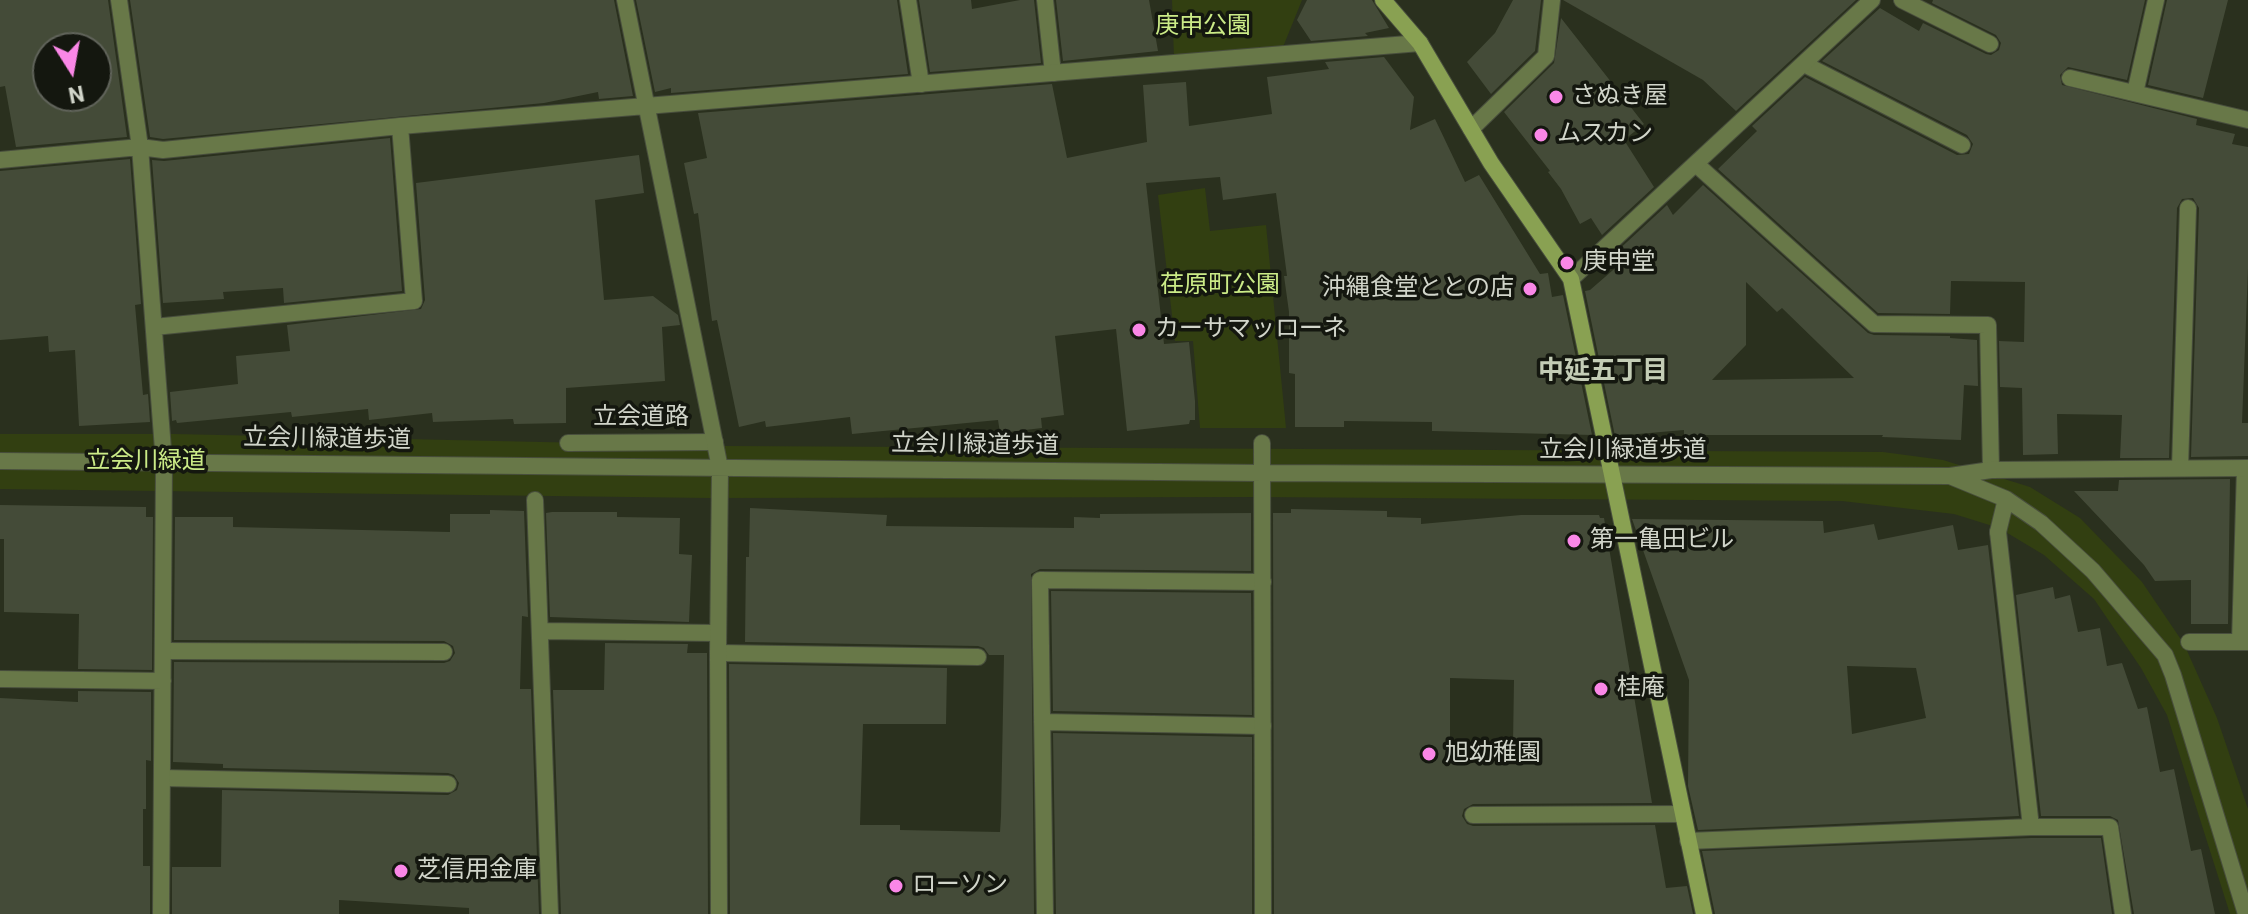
<!DOCTYPE html>
<html>
<head>
<meta charset="utf-8">
<style>
	body { margin:0 }
	#map { position:relative; width:2248px; height:914px; overflow:hidden; background:#2a301e; font-family:Roboto,sans-serif }
	canvas { display:block }
	.north { position:absolute; left:32px; top:32px; width:80px; height:80px; box-sizing:border-box; background:#14170f; border:2px solid #60635a; border-radius:50%; rotate:169deg; font-size:22px; font-weight:700; line-height:32px; text-align:center; color:#d1d5ca }
	.north::after { content:''; display:block; margin:auto; width:28px; height:36px; background:#fa87e7; clip-path:polygon(50% 0,100% 100%,50% 72%,0 100%) }
</style>
</head>
<body>
<div id="map">
<canvas width="2248" height="914"></canvas>
<div class="north">N</div>
</div>
<script>
const ctx = document.querySelector('canvas').getContext('2d');
ctx.lineJoin = 'round';
function paint(path, color) { ctx.fillStyle = color; ctx.fill(path, 'evenodd'); }
const poly = rows => new Path2D(rows.map(r => 'M' + r).join(''));
function stroke(path, color, width, dash) { ctx.strokeStyle = color; ctx.lineWidth = width; ctx.lineCap = dash ? 'butt' : 'round'; ctx.setLineDash(dash || []); ctx.stroke(path); }
function write(font, color, halo, rows, align = 'center') {
  ctx.font = font + ' Roboto,"Noto Sans JP",sans-serif'; ctx.lineWidth = 7; ctx.setLineDash([]); ctx.textBaseline = 'middle'; ctx.strokeStyle = halo; ctx.fillStyle = color; for (const [text, x, y, turn = 0] of rows) {
    ctx.save(); ctx.translate(x, y); ctx.rotate((+turn || 0) * Math.PI / 180); ctx.textAlign = isNaN(turn) ? turn : align; if (halo) ctx.strokeText(text, 0, 0); ctx.fillText(text, 0, 0); ctx.restore();
  }
}
paint(poly([
	[1172,0,1302,0,1283,47,1174,58],
	[1205,188,1210,231,1266,225,1286,428,1200,428,1193,341,1175,341,1158,195],
	[0,434,174,434,726,446,1883,452,1943,460,2030,487,2080,518,2142,582,2184,644,2217,718,2248,809,2248,914,2230,914,2167,715,2141,668,2094,599,2044,555,1999,528,1954,514,1842,501,1254,497,709,498,0,489]
]), '#323f11');
paint(poly([
	[0,0,108,0,127,137,16,147,5,86,0,87],
	[48,48,96,48,96,96,48,96],
	[130,0,614,0,633,96,599,99,598,92,544,103,163,139,150,137],
	[636,0,897,0,908,74,671,93,671,88,655,92],
	[919,0,971,0,972,9,1020,0,1034,0,1041,63,930,72],
	[1056,0,1149,0,1158,51,1063,61],
	[1307,0,1372,0,1389,28,1365,33,1368,36,1311,41,1297,20],
	[1513,0,1541,0,1535,51,1491,94,1467,62,1495,33],
	[1563,0,1856,0,1736,111,1703,80],
	[1933,0,2145,0,2127,80,2068,67,2060,75,2062,85,2197,119,2196,125,2235,134,2232,144,2248,147,2248,269,2242,423,2248,423,2248,456,2191,457,2199,208,2193,198,2182,199,2177,208,2169,458,2120,458,2122,415,2057,414,2058,454,2023,455,2022,388,2000,387,1999,341,2024,342,2025,282,1951,281,1950,314,1878,313,1718,169,1757,131,1752,126,1805,77,1957,155,1969,154,1973,144,1967,135,1822,61,1880,8,1919,31,1923,23,1986,54,1991,55,1999,50,2001,43,1996,35,1932,3],
	[2167,0,2228,0,2203,98,2148,85],
	[1561,18,1644,124,1624,140,1654,187,1602,235,1591,218,1580,224,1561,189,1548,172,1550,171,1504,112,1554,63],
	[1384,57,1414,97,1410,130,1435,119,1465,182,1479,175,1540,274,1548,273,1552,297,1563,295,1592,435,1432,431,1432,422,1344,421,1344,427,1295,427,1295,374,1289,373,1289,312,1284,276,1287,276,1276,193,1223,200,1220,177,1146,183,1164,344,1189,342,1195,401,1195,420,1190,420,1189,424,1127,431,1116,329,1055,336,1064,415,1041,418,1042,428,1000,433,998,420,852,434,850,417,766,427,765,421,739,427,717,320,712,321,698,213,694,214,684,163,707,158,698,113,1052,84,1067,158,1147,142,1143,85,1186,82,1189,126,1272,114,1267,77,1329,69,1325,62],
	[390,138,402,291,284,303,283,288,223,292,224,299,163,303,152,160,164,161],
	[639,155,644,193,595,200,604,300,653,296,678,315,680,325,662,327,665,381,566,388,566,423,514,424,513,419,433,422,432,413,369,420,368,409,292,417,291,412,177,423,176,420,172,421,170,392,238,384,236,356,290,351,287,325,421,309,425,300,416,183],
	[130,159,141,304,135,305,143,395,148,394,150,422,79,426,75,350,49,352,48,336,0,340,0,171],
	[1703,185,1868,333,1874,335,1950,336,1950,338,1977,340,1978,386,1964,385,1961,440,1882,437,1883,435,1684,435,1684,430,1615,436,1585,291,1590,290,1620,264,1614,254,1667,205,1673,215],
	[1746,282,1777,312,1782,308,1854,378,1712,380,1746,345],
	[2230,479,2228,624,2191,624,2191,580,2155,581,2144,565,2074,491,2118,491,2119,480],
	[0,505,146,507,146,517,153,517,152,670,78,669,79,614,4,612,4,539,0,539],
	[750,508,887,515,886,526,1074,528,1074,517,1100,518,1100,514,1251,513,1251,571,1040,569,1031,574,1034,914,730,914,729,664,947,668,946,724,863,724,860,825,900,825,900,830,1000,832,1001,816,1004,655,989,655,984,648,978,646,745,642,746,557,749,557],
	[1291,509,1387,511,1387,517,1421,518,1421,524,1521,515,1599,515,1600,518,1604,518,1652,803,1473,804,1464,809,1462,816,1467,824,1473,826,1655,825,1666,888,1687,886,1693,914,1274,914,1273,513,1291,513],
	[1450,678,1514,680,1513,744,1510,744,1512,759,1450,758],
	[490,510,524,511,528,617,522,616,520,689,531,689,539,914,469,914,469,908,339,900,339,914,172,914,172,867,221,867,222,790,448,795,457,790,459,783,454,775,448,773,223,768,223,764,173,762,174,662,444,663,450,661,455,653,453,646,444,641,174,640,175,517,233,517,233,527,450,532,450,514,490,514],
	[552,512,617,512,617,517,680,518,679,554,692,555,689,622,550,617,546,513],
	[1632,519,1823,521,1824,533,1874,524,1878,540,1953,525,1958,550,1988,545,2019,816,1698,830,1688,786,1689,680],
	[1847,666,1916,668,1926,718,1852,734],
	[2053,587,2055,599,2070,595,2078,632,2100,628,2107,666,2122,663,2138,709,2147,707,2160,772,2174,769,2191,851,2201,849,2215,914,2134,914,2118,820,2110,816,2041,816,2016,595],
	[1051,591,1251,593,1252,715,1053,711],
	[605,643,688,644,687,653,707,653,708,914,561,914,553,690,604,690],
	[78,691,151,692,151,761,146,760,146,809,143,809,143,866,150,866,150,914,0,914,0,698,78,702],
	[1053,733,1252,737,1252,914,1056,914],
	[2031,838,2101,838,2112,914,1715,914,1702,851]
]), '#444b38');
const lane = poly([
	[908,0,921,84],
	[1045,0,1053,73],
	[1902,0,1990,44],
	[1804,64,1962,145],
	[2070,78,2248,120],
	[2135,93,2156,0],
	[1697,165,1874,324,1988,325,1991,470],
	[568,443,715,442],
	[2180,468,2188,208],
	[535,500,550,914],
	[1998,532,2031,827],
	[540,631,718,633],
	[2189,642,2248,642],
	[2240,642,2245,468],
	[163,651,444,652],
	[718,653,978,657],
	[1042,722,1263,726],
	[162,778,448,784],
	[1473,815,1681,814],
	[1688,841,2031,827,2110,827,2123,914],
	[1045,914,1040,580,1263,582]
]);
const street = poly([
	[119,0,140,147,164,463,161,914],
	[625,0,720,468,718,653,719,914],
	[1471,129,1546,56,1552,0],
	[0,160,140,147,163,150,400,126,1420,43],
	[1571,279,1872,0],
	[154,327,414,301,400,126],
	[1262,443,1263,914],
	[0,461,1263,473,1950,476],
	[2006,499,2041,523,2093,571,2165,655,2173,675,2246,914],
	[1998,532,2006,499,1950,476,1991,470,2248,468],
	[0,679,163,681]
]);
const secondary = poly([
	[1383,0,1420,43,1491,163,1571,279,1704,914]
]);
stroke(lane, '#484e3d', 18);
stroke(street, '#484e3d', 18);
stroke(secondary, '#484e3d', 18);
stroke(lane, '#687848', 16);
stroke(street, '#687848', 16);
stroke(secondary, '#89a152', 16);
for (const [x, y, r, color] of [
	[1556,97,8,"#fa87e7"],
	[1541,135,8,"#fa87e7"],
	[1567,263,8,"#fa87e7"],
	[1530,289,8,"#fa87e7"],
	[1139,330,8,"#fa87e7"],
	[1574,541,8,"#fa87e7"],
	[1601,689,8,"#fa87e7"],
	[1429,754,8,"#fa87e7"],
	[401,871,8,"#fa87e7"],
	[896,886,8,"#fa87e7"]
]) { const dot = new Path2D(); dot.arc(x, y, r, 0, 2 * Math.PI); ctx.fillStyle = color; ctx.fill(dot); stroke(dot, '#14170f', 3); }
write('24px', '#cbeb87', '#14170f', [
	["庚申公園",1203,27],
	["荏原町公園",1220,286],
	["立会川緑道",146,462]
]);
write('24px', '#d1d5ca', '#14170f', [
	["さぬき屋",1572,97],
	["ムスカン",1557,135],
	["庚申堂",1583,263],
	["沖縄食堂ととの店",1514,289,"right"],
	["カーサマッローネ",1155,330],
	["第一亀田ビル",1590,541],
	["桂庵",1617,689],
	["旭幼稚園",1445,754],
	["芝信用金庫",417,871],
	["ローソン",912,886]
], 'left');
write('24px', '#d1d5ca', '#14170f', [
	["立会道路",641,418],
	["立会川緑道歩道",327,440,1],
	["立会川緑道歩道",975,446,1],
	["立会川緑道歩道",1623,451]
]);
write('bold 26px', '#c4cdb6', '#14170f', [
	["中延五丁目",1603,372]
]);
</script>
</body>
</html>
